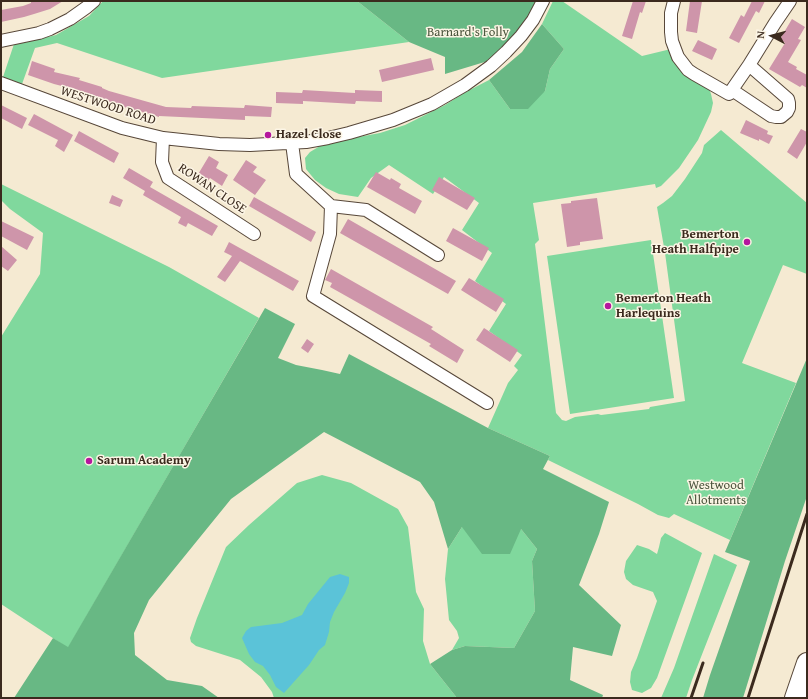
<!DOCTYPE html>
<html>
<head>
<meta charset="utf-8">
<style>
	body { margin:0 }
	#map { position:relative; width:808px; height:699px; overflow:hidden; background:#f5ead2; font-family:"Gentium Book Plus",serif }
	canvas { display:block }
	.frame { position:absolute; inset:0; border:2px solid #3b2a1e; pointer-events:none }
	.north { position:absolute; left:752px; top:16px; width:40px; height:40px; -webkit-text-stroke:3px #fcf5e5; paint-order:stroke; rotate:276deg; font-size:11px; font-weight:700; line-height:16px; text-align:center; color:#3b2a1e }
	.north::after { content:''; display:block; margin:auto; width:14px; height:18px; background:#3b2a1e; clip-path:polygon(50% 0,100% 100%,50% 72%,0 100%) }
</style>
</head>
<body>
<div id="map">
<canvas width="808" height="699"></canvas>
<div class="frame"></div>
<div class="north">N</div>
</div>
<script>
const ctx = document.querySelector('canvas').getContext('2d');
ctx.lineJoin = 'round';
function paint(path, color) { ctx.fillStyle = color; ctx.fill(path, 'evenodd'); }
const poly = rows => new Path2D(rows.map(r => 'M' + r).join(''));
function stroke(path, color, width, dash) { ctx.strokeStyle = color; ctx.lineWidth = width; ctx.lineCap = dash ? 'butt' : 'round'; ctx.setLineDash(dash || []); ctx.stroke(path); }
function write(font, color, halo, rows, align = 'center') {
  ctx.font = font + ' "Gentium Book Plus",serif'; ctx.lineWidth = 3; ctx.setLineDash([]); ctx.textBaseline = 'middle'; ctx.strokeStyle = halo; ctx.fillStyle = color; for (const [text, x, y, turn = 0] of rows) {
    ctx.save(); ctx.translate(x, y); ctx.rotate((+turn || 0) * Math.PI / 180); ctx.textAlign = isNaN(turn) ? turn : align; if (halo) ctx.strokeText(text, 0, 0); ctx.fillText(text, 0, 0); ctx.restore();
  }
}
paint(poly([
	[103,1,357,1,409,42,162,78,57,43,35,48,22,84,3,77,14,44,39,39,56,35,89,16],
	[553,1,562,1,642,56,671,49,709,88,711,94,713,103,711,112,698,140,679,168,661,186,656,188,655,184,533,203,539,240,535,244,556,413,562,420,566,421,575,417,598,414,601,415,649,409,650,407,685,401,665,253,657,207,663,203,672,196,685,179,702,153,704,145,721,130,807,203,807,274,783,265,742,363,796,383,730,540,674,514,669,518,658,515,638,504,548,460,550,456,488,428,508,383,518,370,514,366,522,355,489,331,506,304,475,281,492,253,462,230,479,203,444,177,433,194,389,165,371,178,358,197,339,194,326,188,315,180,306,169,305,158,310,152,320,146,337,141,380,133,405,125,445,105,464,93,489,80,510,109,545,91,550,69,564,49,542,24],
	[1,184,169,267,259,318,68,648,1,604,1,337,40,274,43,233,10,209,1,200],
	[651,240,674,398,570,414,547,256],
	[322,475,351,483,398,509,408,527,416,592,424,609,423,641,430,664,457,698,274,698,272,692,261,677,240,660,196,646,191,642,190,638,197,618,226,547,249,525,297,483],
	[462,527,521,529,537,549,532,561,535,611,514,648,465,646,452,650,459,638,457,631,449,620,445,579,448,549],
	[665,533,702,553,657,678,651,688,642,693,632,690,630,682,631,672,637,658,657,601,653,592,633,585,626,579,624,572,626,561,637,545,649,549,657,554,659,547,661,538],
	[714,554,737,565,692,680,686,698,661,698,674,668]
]), '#80d89d');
paint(poly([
	[357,1,537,1,529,18,503,49,488,61,445,74,445,57,409,42],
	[542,24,564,49,550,69,545,91,528,109,510,109,489,80,522,52],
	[265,308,295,324,278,358,296,365,322,370,340,374,349,354,488,428,550,456,543,469,609,502,599,534,579,585,621,625,612,656,573,647,570,680,603,695,602,698,457,698,430,664,452,650,465,646,514,648,535,611,532,561,537,549,521,529,510,554,482,554,462,527,448,549,434,502,420,482,324,432,231,499,149,600,134,633,135,655,167,680,202,686,219,698,14,698,53,638,68,647],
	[807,358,807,496,785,561,743,698,703,698,710,675,750,561,725,552]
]), '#68b884');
paint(poly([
	[340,574,349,577,349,583,345,593,334,612,330,622,329,632,325,645,319,650,309,665,284,693,276,687,270,675,263,666,255,662,249,654,242,638,246,631,251,627,282,623,302,615,308,604,330,577]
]), '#5bc3d8');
paint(poly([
	[31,1,63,1,50,9,34,14,24,17,1,22,1,10,23,6,31,3],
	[633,1,646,1,642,13,640,12,632,39,622,36],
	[690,1,702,1,697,33,686,31],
	[752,1,765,1,759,13,756,11,739,43,729,38,741,15,744,17],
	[792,19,805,27,798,39,801,40,788,62,797,67,796,69,807,75,807,88,802,85,800,87,769,69,785,43,780,39],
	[698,40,717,49,712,60,692,51],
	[431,58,434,70,382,82,379,70],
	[32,61,55,69,54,72,80,78,79,80,102,87,102,88,109,91,166,107,191,108,192,106,244,108,245,105,272,107,271,117,245,116,245,120,159,116,159,117,110,103,110,102,80,93,81,91,54,84,28,75],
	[303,90,355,93,355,90,382,91,382,102,356,101,355,104,303,101,303,104,276,103,276,92,302,93],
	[1,105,27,118,22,129,1,118],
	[34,114,73,135,64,152,55,146,58,140,28,125],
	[746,120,768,131,767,134,773,136,769,144,759,139,759,141,740,133],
	[801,129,807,132,807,142,797,159,787,152],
	[79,131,119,153,114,163,74,141],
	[209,156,219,162,216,168,228,175,222,186,210,178,207,182,197,176],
	[246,160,257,167,253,172,266,180,255,195,233,180],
	[129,168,153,182,150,187,218,226,212,236,188,223,186,227,178,223,181,217,143,195,145,191,123,178],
	[376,172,390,180,391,178,401,184,399,188,422,201,415,214,367,187],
	[439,177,475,198,467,210,432,190],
	[112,195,123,200,120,207,109,203],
	[254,197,316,232,311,242,249,206],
	[597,198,603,239,580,242,580,245,567,247,561,204,571,203,571,201],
	[348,219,456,281,448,294,340,233],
	[1,221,34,237,27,250,1,236],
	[453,228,489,248,482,261,446,241],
	[229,242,299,281,293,291,240,261,225,282,217,277,232,256,224,252],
	[1,246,17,260,8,271,1,266],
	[331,269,433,327,431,329,464,350,457,363,429,346,431,344,339,292,330,287,332,283,325,280],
	[469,278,504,299,496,312,461,290],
	[484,328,518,350,510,362,476,340],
	[307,339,314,344,308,353,301,348]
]), '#ce95aa');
const minor = poly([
	[674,1,671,13,671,32,672,41,678,57,688,70,694,74,729,94,749,65,775,23,790,1],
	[1,41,39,33,50,29,70,19,87,7,94,1],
	[1,83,122,128,163,138,219,144,250,145,306,142,328,138,349,133,393,120,432,104,465,85,491,66,506,52,521,36,533,20,543,1],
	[732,90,771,116,776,117,781,117,787,112,789,108,789,103,788,99,749,65],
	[163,138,162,162,168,178,254,234],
	[292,143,296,174,331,206,366,210,438,255],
	[331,206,330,234,313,296,487,403]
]);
const trunk = poly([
	[795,698,807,663]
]);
stroke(minor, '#574739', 14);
stroke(trunk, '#574739', 22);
stroke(minor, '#fff', 12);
stroke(trunk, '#fff', 20);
stroke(poly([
	[691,698,703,663],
	[748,698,807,514]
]), '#3b2a1e', 3);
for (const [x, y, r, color] of [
	[268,135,4,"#b5179e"],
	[747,242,4,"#b5179e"],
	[608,306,4,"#b5179e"],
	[89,461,4,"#b5179e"]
]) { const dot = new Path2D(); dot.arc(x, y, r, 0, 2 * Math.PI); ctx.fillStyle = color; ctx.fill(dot); stroke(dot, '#fcf5e5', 1.5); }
write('13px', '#4c563e', '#fcf5e5', [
	["Barnard's Folly",468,33],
	["Westwood",716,486],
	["Allotments",716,501]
]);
write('13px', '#3b2a1e', '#fcf5e5', [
	["WESTWOOD ROAD",108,106,18],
	["ROWAN CLOSE",212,189,34]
]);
write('bold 13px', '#3b2a1e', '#fcf5e5', [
	["Hazel Close",276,135],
	["Bemerton",739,235,"right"],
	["Heath Halfpipe",739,250,"right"],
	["Bemerton Heath",616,299],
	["Harlequins",616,314],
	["Sarum Academy",97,461]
], 'left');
</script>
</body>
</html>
